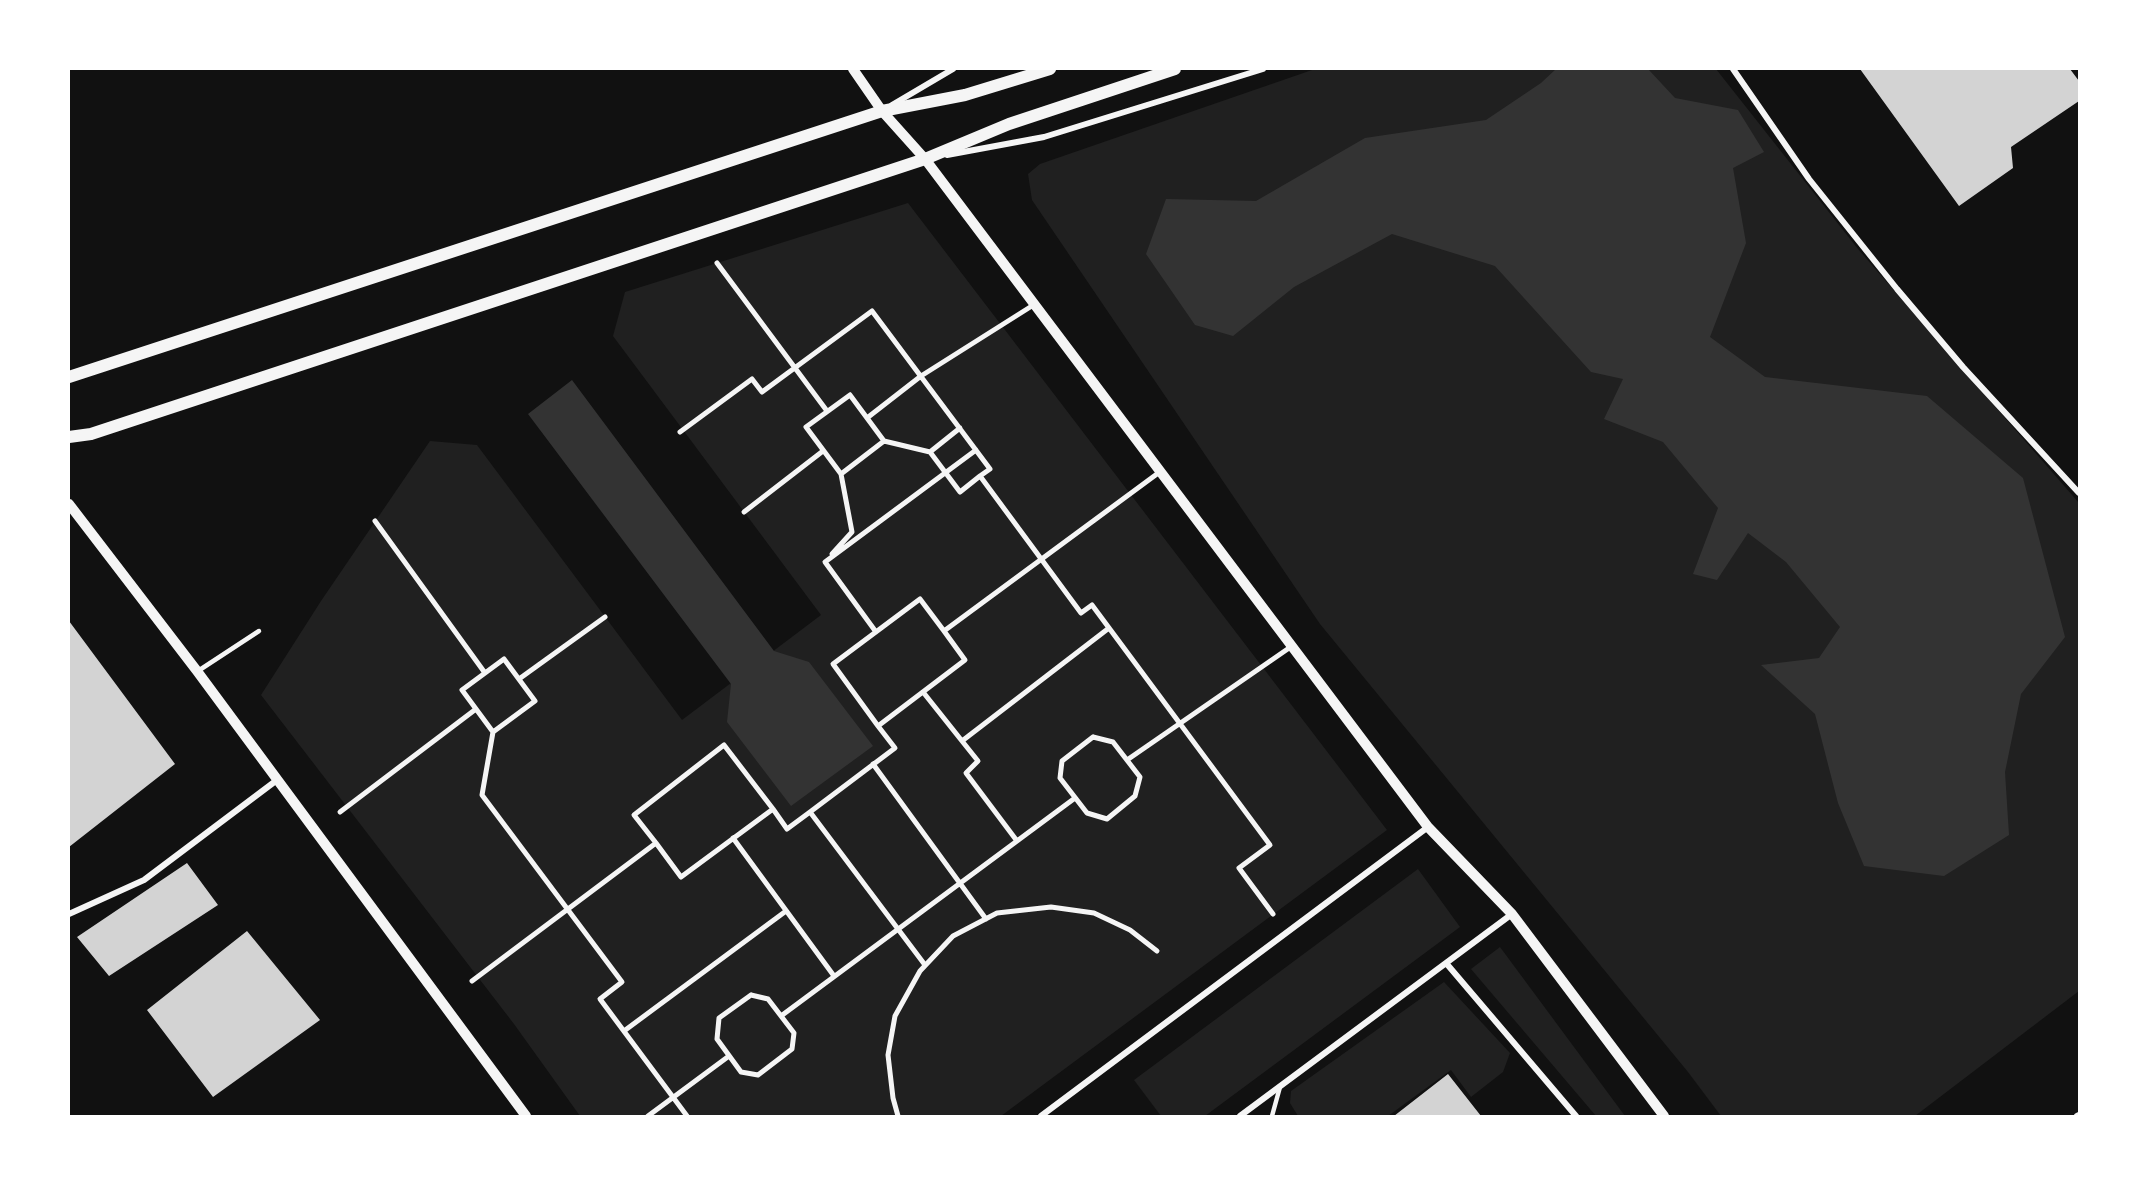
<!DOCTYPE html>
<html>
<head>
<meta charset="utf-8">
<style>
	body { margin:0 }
	#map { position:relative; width:2148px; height:1185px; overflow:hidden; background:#111; font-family:"PT Sans Narrow",sans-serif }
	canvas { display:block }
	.frame { position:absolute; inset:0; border:70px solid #fff; pointer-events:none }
</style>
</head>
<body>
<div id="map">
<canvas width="2148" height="1185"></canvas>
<div class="frame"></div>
</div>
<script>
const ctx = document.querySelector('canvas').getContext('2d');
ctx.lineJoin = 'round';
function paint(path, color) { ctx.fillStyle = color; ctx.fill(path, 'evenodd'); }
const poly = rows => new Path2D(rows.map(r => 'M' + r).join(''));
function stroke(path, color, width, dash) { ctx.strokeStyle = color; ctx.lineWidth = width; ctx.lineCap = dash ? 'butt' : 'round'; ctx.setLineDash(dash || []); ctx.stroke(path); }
paint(poly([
	[1315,69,1716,69,1858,249,2079,503,2079,991,1915,1116,1721,1116,1688,1072,1320,624,1032,200,1028,174,1040,164],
	[908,203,1387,830,1001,1116,580,1116,514,1024,261,695,321,601,430,441,477,445,682,720,821,615,613,336,625,292],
	[1418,869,1460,927,1205,1116,1161,1116,1134,1080],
	[1500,947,1625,1116,1596,1116,1471,969],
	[1444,982,1510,1053,1503,1072,1471,1097,1451,1070,1388,1116,1298,1116,1290,1103,1291,1091]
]), '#202020');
paint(poly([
	[1556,69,1648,69,1675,98,1738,110,1764,152,1733,168,1746,243,1710,337,1765,377,1927,396,2023,478,2065,637,2021,694,2005,772,2009,835,1944,876,1864,866,1838,803,1815,714,1761,665,1819,658,1840,627,1786,562,1748,533,1717,580,1693,574,1718,508,1663,442,1604,419,1623,379,1591,372,1495,266,1392,234,1294,287,1233,336,1195,325,1146,254,1166,199,1256,201,1365,138,1486,120,1541,83],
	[572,380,774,651,809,662,873,746,791,806,727,722,731,684,528,414]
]), '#333');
paint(poly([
	[1860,69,2070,69,2079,81,2079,101,2011,147,2013,168,1959,206],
	[69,621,175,764,69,847],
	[187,863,218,905,109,976,77,937],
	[247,931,320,1020,213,1097,147,1010],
	[1448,1074,1481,1116,1394,1116]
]), '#d3d3d3');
stroke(poly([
	[198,671,259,631],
	[1272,1116,1280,1087]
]), '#f5f5f5', 4.5);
stroke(poly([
	[717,263,827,411],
	[850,395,884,441,841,474,806,427,850,395],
	[867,418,921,376,1035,304],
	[680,432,752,379,762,392,872,311,990,469,980,476,1081,613,1092,605,1270,845,1239,868,1273,914],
	[884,441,930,452,960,428],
	[930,452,960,492,980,476],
	[744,512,823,451],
	[375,521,485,673],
	[832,554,852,532,841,474],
	[876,632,825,562,976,450],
	[519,679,605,617],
	[923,692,962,741,1109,628],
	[878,726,833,664,920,599,944,631],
	[493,732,462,690,504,659,535,701,493,732,482,795,622,982,600,999,687,1116],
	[1093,737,1113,742,1140,777,1135,796,1107,819,1087,813,1060,778,1062,761,1093,737],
	[962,741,978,761,966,773,1017,841],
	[1127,760,1292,646],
	[873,764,986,919],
	[340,812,476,709],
	[810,812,925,965],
	[733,838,834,976],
	[656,843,634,815,724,745,773,809],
	[472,981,656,843,681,877,773,809,787,829,810,812,895,748,878,726,965,660,944,631,1161,471],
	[751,995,768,999,794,1033,792,1049,758,1075,741,1072,717,1039,719,1018,751,995],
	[781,1016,1075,798],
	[624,1031,786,911],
	[648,1116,729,1056],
	[898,1116,893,1098,888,1055,895,1016,920,971,953,936,997,913,1051,907,1094,913,1130,930,1157,951]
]), '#f5f5f5', 5);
stroke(poly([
	[1733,69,1809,179,1897,289,1963,367,2079,493],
	[892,105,953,69],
	[947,155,1044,137,1263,69],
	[69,914,144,880,277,780],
	[1446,963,1576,1116],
	[1041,1116,1428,827],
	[1240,1116,1512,914],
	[2077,1116,2079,1115]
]), '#f5f5f5', 6);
stroke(poly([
	[853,69,882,111,925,159,1428,827,1512,914,1664,1116],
	[69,504,197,671,526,1116]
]), '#f5f5f5', 10);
stroke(poly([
	[69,377,882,111,965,95,1050,69],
	[69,437,91,434,925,159,1009,124,1175,69]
]), '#f5f5f5', 12);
</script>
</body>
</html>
